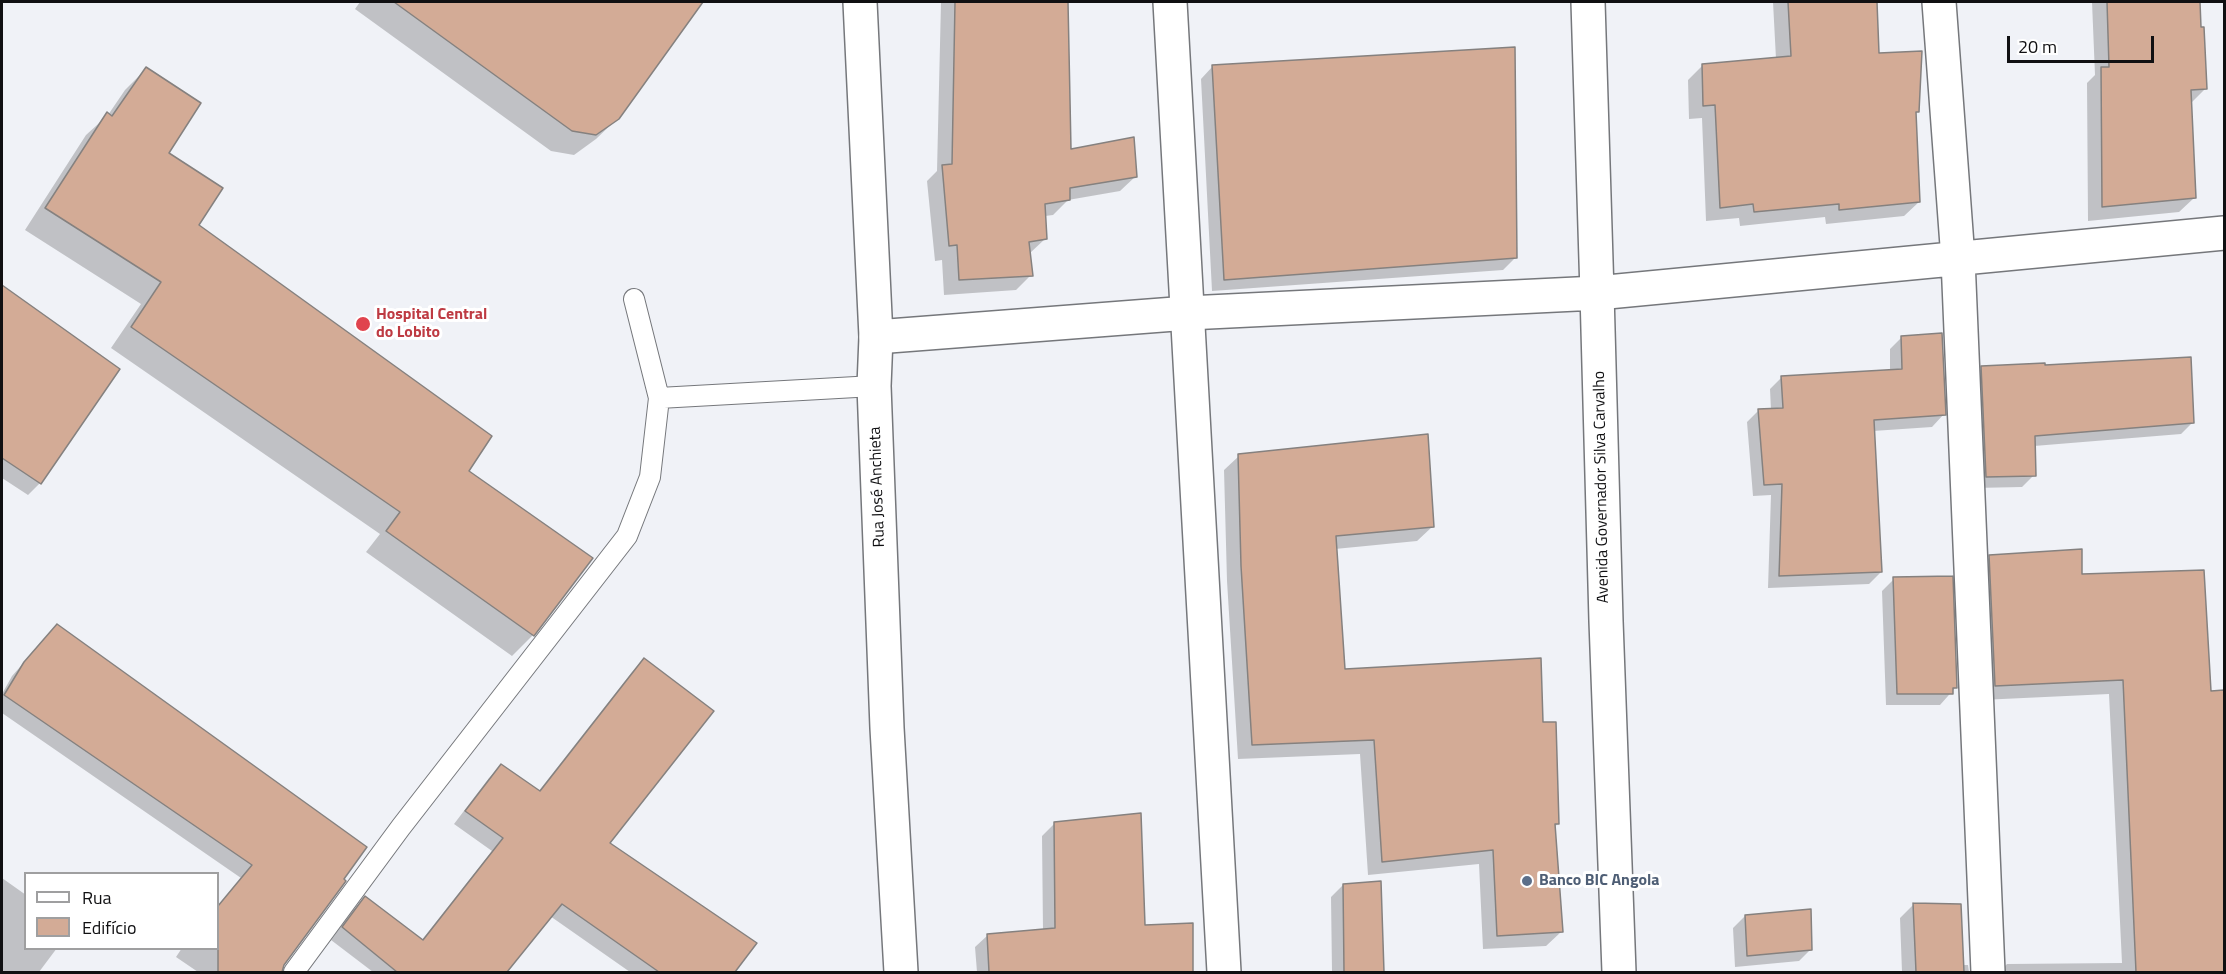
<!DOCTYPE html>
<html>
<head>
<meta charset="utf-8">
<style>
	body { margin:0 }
	#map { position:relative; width:2226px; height:974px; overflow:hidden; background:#f0f2f7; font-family:"Titillium Web",sans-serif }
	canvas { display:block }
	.frame { position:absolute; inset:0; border:3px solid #101012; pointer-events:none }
	.legend { position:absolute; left:24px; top:872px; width:195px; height:78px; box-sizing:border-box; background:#fff; border:2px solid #9f9fa0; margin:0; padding:8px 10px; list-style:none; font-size:18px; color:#101012 }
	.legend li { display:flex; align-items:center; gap:12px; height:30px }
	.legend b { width:30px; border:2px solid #9f9fa0 }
	.scale { position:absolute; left:2007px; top:36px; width:147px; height:27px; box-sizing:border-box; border:3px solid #101012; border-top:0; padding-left:8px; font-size:18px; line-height:21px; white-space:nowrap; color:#101012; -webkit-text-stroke:4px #fff; paint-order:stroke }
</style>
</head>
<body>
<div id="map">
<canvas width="2226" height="974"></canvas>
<div class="frame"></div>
<ul class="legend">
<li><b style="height:8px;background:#fff"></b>Rua</li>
<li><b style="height:16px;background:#d3ab96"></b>Edifício</li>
</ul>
<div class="scale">20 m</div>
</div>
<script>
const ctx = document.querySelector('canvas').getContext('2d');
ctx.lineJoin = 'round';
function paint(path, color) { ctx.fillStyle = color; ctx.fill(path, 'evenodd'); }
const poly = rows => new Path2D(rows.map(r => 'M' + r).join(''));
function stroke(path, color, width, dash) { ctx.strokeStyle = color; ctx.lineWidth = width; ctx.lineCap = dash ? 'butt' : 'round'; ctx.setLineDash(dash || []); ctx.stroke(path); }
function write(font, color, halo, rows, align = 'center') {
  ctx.font = font + ' "Titillium Web",sans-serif'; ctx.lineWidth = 6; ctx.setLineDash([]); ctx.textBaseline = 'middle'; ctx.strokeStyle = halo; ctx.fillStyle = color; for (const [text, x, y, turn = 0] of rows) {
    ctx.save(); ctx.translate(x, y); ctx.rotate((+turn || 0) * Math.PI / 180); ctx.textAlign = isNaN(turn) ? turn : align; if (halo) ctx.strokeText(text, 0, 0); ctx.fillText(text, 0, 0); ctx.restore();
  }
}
paint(poly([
	[360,2,701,2,618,118,596,139,574,155,551,151,355,9],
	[941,2,1066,2,1070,150,1136,176,1120,191,1068,200,1053,215,1045,216,1046,238,1029,254,1031,275,1016,290,944,295,942,260,935,261,927,181,937,171],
	[1773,2,1875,2,1878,54,1918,111,1915,114,1919,202,1904,216,1826,224,1825,217,1740,226,1739,218,1706,221,1702,118,1689,119,1688,80,1702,66,1776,59],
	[2092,2,2198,2,2206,88,2191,103,2194,198,2179,212,2088,221,2087,83,2095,75],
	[1213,66,1515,258,1503,270,1212,291,1201,79],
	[146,69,167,153,196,225,533,635,512,656,366,552,380,534,111,348,141,304,25,230,86,135,108,115,125,90],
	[2,287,118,369,40,483,28,495,2,478],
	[1902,337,1944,414,1932,427,1873,431,1881,572,1869,584,1768,588,1771,495,1753,496,1747,422,1759,410,1771,410,1770,389,1782,377,1890,371,1890,349],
	[1982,368,2193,422,2181,434,2034,446,2034,475,2022,487,1974,488,1970,380],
	[1239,456,1432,527,1417,541,1335,549,1343,670,1541,724,1558,824,1554,827,1561,932,1546,946,1483,949,1479,864,1368,875,1360,754,1238,759,1227,581,1224,470],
	[1990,557,2081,575,2210,693,2224,692,2224,972,1999,972,2007,964,2122,963,2109,694,1981,700,1976,571],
	[1894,579,1956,687,1940,705,1886,705,1882,591],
	[57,625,365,847,283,964,281,972,198,972,176,957,182,948,218,948,218,906,241,878,2,713,2,694,12,676],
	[644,660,607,843,755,943,733,972,630,972,550,916,505,972,373,972,331,940,353,910,365,898,421,941,492,851,454,824,489,778,501,766,538,792,632,672],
	[1054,824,1143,927,1191,924,1192,972,977,972,975,947,988,935,1043,931,1042,836],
	[2,878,26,895,26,948,57,948,39,972,2,972],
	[1380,883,1382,972,1332,972,1331,897,1343,885],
	[1914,904,1962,965,1968,965,1969,972,1902,972,1900,918],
	[1745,916,1811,949,1799,961,1735,967,1733,928]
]), '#0003');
const building = poly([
	[394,2,703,2,619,119,596,135,572,131,394,2],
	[955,2,1068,2,1071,149,1134,137,1137,177,1070,188,1070,200,1045,204,1047,239,1029,242,1033,276,959,280,957,245,949,246,942,165,952,164,955,2],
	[1788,2,1877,2,1879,53,1922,51,1919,112,1916,112,1920,202,1839,210,1839,204,1754,212,1753,204,1720,208,1715,105,1703,106,1702,64,1791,56,1788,2],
	[2107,2,2200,2,2201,27,2204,27,2207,89,2191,90,2196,198,2102,207,2101,67,2109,67,2107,2],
	[1515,47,1517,258,1224,280,1212,65,1515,47],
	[146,67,201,103,169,153,223,188,199,225,492,436,469,471,593,558,534,636,386,531,400,512,131,327,161,282,45,208,107,112,112,116,146,67],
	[2,285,120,369,41,484,2,458,2,285],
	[1942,333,1946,415,1874,420,1882,572,1779,576,1782,484,1764,485,1758,409,1783,408,1781,376,1902,369,1901,336,1942,333],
	[2191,357,2194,423,2035,436,2036,476,1986,477,1981,366,2045,363,2045,365,2191,357],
	[1428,434,1434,527,1336,536,1345,669,1541,658,1543,722,1556,722,1559,824,1555,824,1563,932,1497,936,1493,850,1382,862,1374,740,1252,745,1241,566,1238,454,1428,434],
	[2082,549,2082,574,2204,570,2211,691,2224,690,2224,972,2136,972,2123,680,1995,686,1989,555,2082,549],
	[1953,576,1957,688,1953,688,1953,694,1897,694,1893,577,1953,576],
	[57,624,367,847,344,879,346,881,284,965,282,972,218,972,218,906,252,865,4,695,24,662,57,624],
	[644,658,714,711,610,843,757,943,735,972,659,972,562,904,507,972,397,972,342,927,365,896,423,940,503,838,465,811,501,764,540,791,644,658],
	[1141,813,1145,925,1193,923,1193,972,989,972,987,934,1055,928,1054,822,1141,813],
	[1381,881,1384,972,1344,972,1343,884,1381,881],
	[1913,903,1961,904,1964,972,1916,972,1913,903],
	[1811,909,1812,950,1747,956,1745,915,1811,909]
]);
paint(building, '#d3ab96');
stroke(building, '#85817f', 1.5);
const service = poly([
	[659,398,874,386],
	[294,972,401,827,627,536,650,477,659,398,634,299]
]);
const minor = poly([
	[1170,2,1224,972],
	[1588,2,1597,293,2224,233],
	[1939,2,1958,259,1988,972],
	[876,337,874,386,887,728,901,972]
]);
const tertiary = poly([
	[860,2,876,337,1188,313,1597,293,1606,621,1619,972]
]);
stroke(service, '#75777b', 22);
stroke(minor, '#75777b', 36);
stroke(tertiary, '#75777b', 36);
stroke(service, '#fff', 20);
stroke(minor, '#fff', 33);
stroke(tertiary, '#fff', 33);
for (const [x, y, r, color] of [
	[363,324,8,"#e0444e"],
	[1527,881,6,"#5c6f8a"]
]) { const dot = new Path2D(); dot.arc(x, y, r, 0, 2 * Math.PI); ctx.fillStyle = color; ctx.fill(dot); stroke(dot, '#fff', 2); }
write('bold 16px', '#be3a42', '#fff', [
	["Hospital Central",376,315],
	["do Lobito",376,333]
], 'left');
write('16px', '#101012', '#fff', [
	["Rua José Anchieta",878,487,-92],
	["Avenida Governador Silva Carvalho",1602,487,-91]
]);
write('bold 16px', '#4e5e75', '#fff', [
	["Banco BIC Angola",1539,881]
], 'left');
</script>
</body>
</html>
